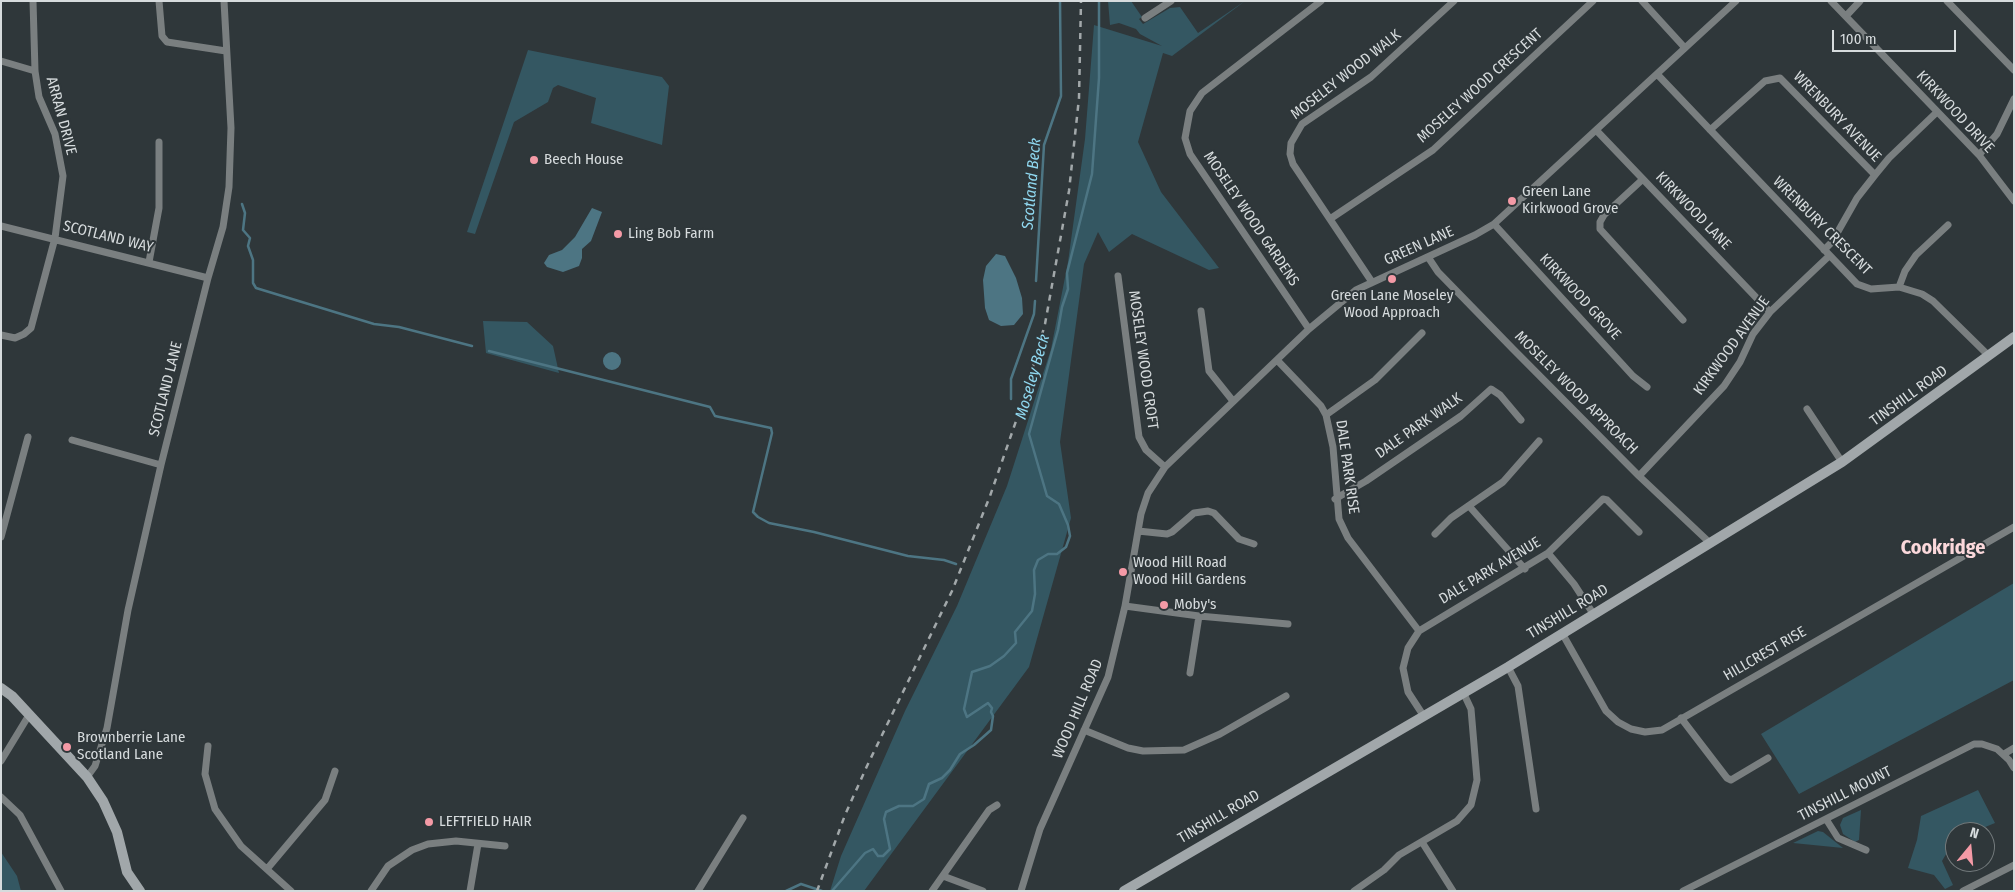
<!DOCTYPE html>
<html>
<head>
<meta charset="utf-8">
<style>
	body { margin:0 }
	#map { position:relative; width:2015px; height:892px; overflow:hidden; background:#2f373a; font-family:"Fira Sans Condensed",sans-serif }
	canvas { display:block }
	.frame { position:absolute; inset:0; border:2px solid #d6dbdd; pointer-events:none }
	.north { position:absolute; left:1945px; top:822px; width:50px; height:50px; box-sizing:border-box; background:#2f373a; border:1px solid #72797b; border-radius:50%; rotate:17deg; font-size:14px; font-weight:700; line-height:20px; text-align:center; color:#d6dbdd }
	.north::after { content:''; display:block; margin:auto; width:18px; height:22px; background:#f49aa6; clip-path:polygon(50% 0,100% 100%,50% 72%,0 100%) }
	.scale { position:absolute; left:1832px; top:30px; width:124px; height:22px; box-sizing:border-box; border:2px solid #d6dbdd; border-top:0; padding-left:6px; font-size:15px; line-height:18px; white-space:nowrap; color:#d6dbdd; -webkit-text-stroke:4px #2f373a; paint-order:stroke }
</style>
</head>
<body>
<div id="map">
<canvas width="2015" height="892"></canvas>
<div class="frame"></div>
<div class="north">N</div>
<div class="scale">100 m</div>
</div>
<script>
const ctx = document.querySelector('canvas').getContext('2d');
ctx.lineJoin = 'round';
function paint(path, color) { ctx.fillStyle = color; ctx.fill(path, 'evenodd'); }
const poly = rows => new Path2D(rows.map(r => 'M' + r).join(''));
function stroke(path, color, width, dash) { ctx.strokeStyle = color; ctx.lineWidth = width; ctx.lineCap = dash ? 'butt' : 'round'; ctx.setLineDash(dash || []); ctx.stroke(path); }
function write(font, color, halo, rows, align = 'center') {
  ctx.font = font + ' "Fira Sans Condensed",sans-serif'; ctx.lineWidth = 4; ctx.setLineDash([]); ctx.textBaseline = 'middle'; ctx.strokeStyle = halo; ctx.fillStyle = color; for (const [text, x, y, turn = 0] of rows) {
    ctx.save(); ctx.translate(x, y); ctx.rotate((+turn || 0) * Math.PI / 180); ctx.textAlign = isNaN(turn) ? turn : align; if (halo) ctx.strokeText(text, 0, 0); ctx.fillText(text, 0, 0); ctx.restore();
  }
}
paint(poly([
	[1108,1,1131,1,1142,17,1139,19,1143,24,1170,8,1180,7,1198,33,1245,1,1172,56,1163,53,1138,142,1161,192,1219,268,1209,270,1132,234,1109,252,1098,232,1084,264,1060,442,1071,518,1029,667,864,891,830,891,841,856,905,711,957,606,1007,486,1051,349,1068,262,1085,139,1094,25,1162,46,1140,34,1136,29,1119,23,1110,25],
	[528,50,662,77,669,86,662,145,591,123,596,98,558,85,553,88,548,102,514,122,475,234,467,232],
	[483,321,527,322,553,346,559,373,486,353],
	[2014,583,2014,680,1799,794,1761,734],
	[1978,790,1995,823,1973,832,1955,832,1955,839,1942,861,1953,885,1945,889,1934,875,1908,868,1917,840,1921,816],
	[1861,810,1859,840,1855,842,1843,834,1840,825,1843,818],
	[1818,831,1823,832,1843,848,1793,843],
	[1,852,17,876,21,891,1,891]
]), '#345762');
paint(poly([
	[592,208,602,212,591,241,582,249,582,258,579,266,563,272,547,267,544,263,549,255,562,250,575,237],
	[996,254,1005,256,1016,278,1022,298,1023,314,1014,325,1001,326,989,320,985,308,983,280,986,266],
	'603 361a9 9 0 1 1 18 0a9 9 0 1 1-18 0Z'
]), '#4d7583');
stroke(poly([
	[242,204,245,213,243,230,250,238,248,246,253,260,253,283,256,288,374,324,399,327,472,346],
	[1036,281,1044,145,1061,96,1060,1],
	[489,351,710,407,715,416,771,428,772,433,753,512,758,517,769,523,814,532,908,556,944,560,956,564],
	[1011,399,1011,379,1034,314,1035,301],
	[786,891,801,884,822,891],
	[832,891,865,853,873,849,878,856,883,856,890,849,884,819,886,812,899,806,913,806,924,799,929,784,942,778,950,770,960,754,974,745,991,730,993,716,991,712,992,708,988,703,967,717,964,709,972,672,990,666,1004,656,1016,643,1015,632,1032,611,1035,594,1034,570,1038,560,1048,554,1057,554,1066,547,1070,536,1068,525,1059,504,1047,496,1029,434,1058,330,1062,307,1068,289,1067,273,1092,174,1099,78,1099,1]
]), '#4d7583', 2.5);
stroke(poly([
	[159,1,162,36,167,42,226,51],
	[1642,1,1685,48],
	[1831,1,1979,155,2014,201],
	[1947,1,2014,70],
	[1846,16,1860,1],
	[1145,18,1171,1],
	[1,61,35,71],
	[1657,74,1857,284,1871,289,1899,287,1922,294,1933,301,1989,356],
	[1596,130,1770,312],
	[1710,130,1765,81,1780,78,1875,175],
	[1979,155,1997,134,2014,99],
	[1643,179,1604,215,1600,222,1600,229,1683,320],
	[1330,219,1433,150,1593,1],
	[1494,224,1633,376,1647,387],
	[1,226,208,278],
	[1824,250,1832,242,1857,198,1875,175,1889,158,1937,112],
	[1428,257,1438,272,1512,348,1639,476,1710,543],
	[149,262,159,208,159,142],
	[1118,276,1139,437,1146,450,1165,467],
	[1372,282,1293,164,1290,154,1291,143,1302,124,1371,77,1454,1],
	[1899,287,1905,271,1916,255,1948,225],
	[1201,311,1209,371,1233,401],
	[1309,329,1190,154,1185,138,1190,111,1202,93,1321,1],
	[1,335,15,338,24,334,31,328,55,238,63,176,55,134,39,97,35,71,33,1],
	[1277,360,1321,406,1326,415,1333,447,1339,519,1348,538,1419,631],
	[1807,409,1842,462],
	[1326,415,1375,380,1422,333],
	[72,440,161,465],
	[1639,476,1724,386,1740,362,1753,334,1770,312,1829,256],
	[1335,499,1366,481,1461,416,1491,389,1500,395,1521,420],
	[1469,506,1525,569],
	[1138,531,1167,534,1172,532,1194,513,1208,511,1214,513,1239,539,1254,544],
	[1435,534,1451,518,1503,482,1539,441],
	[1,537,28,437],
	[1548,553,1574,584,1594,615],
	[1125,606,1199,616,1288,624],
	[1562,633,1606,711,1618,722,1631,729,1645,732,1662,730,2014,527],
	[1508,667,1518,686,1536,809],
	[1190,673,1199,616],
	[1423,715,1408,692,1403,668,1408,648,1419,631,1548,553,1603,499,1607,500,1639,532],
	[1681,718,1727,778,1731,780,1768,758],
	[1084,730,1128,748,1143,751,1184,750,1220,734,1286,696],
	[208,746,205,774,215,809,241,846,291,891],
	[2004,754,2014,748],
	[1,761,29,715],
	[87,777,95,766,107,728,128,610,161,465,208,278,223,227,229,187,231,128,224,1],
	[1,797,20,815,61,891],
	[1826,819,1838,838,1866,850],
	[1422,842,1453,891],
	[267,869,325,800,335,771],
	[943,876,983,891],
	[371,891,388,866,412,850,428,844,456,841,505,846],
	[470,891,478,844],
	[698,891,743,818],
	[932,891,989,810,997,805],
	[1021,891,1040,829,1108,677,1125,606,1141,514,1148,493,1165,467,1309,329,1356,290,1475,235,1494,224,1736,1],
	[1354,891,1384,870,1399,855,1457,821,1471,805,1477,780,1471,709,1463,692],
	[1683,891,1974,744,1982,744,1997,749,2009,760,2014,768],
	[1963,891,2014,865]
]), '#7a7f80', 7);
stroke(poly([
	[1,688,12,696,87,777,103,801,117,832,127,872,140,891],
	[1124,891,1508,667,1842,462,2014,337]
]), '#a1a7aa', 10);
stroke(poly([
	[817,891,845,815,867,766,952,591,990,496,1024,398,1045,324,1069,191,1079,98,1081,1]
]), '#a2a8aa', 2.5, [6, 6]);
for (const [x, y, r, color] of [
	[534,160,5,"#f49aa6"],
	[1512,201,5,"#f49aa6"],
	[618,234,5,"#f49aa6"],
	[1392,279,5,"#f49aa6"],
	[1123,572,5,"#f49aa6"],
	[1164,605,5,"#f49aa6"],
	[67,747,5,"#f49aa6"],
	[429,822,5,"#f49aa6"]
]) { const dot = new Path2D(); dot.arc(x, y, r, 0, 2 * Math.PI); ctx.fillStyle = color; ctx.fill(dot); stroke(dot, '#2f373a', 2); }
write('15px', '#d6dbdd', '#2f373a', [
	["MOSELEY WOOD WALK",1346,75,-38],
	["MOSELEY WOOD CRESCENT",1480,86,-42],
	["KIRKWOOD DRIVE",1955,112,47],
	["ARRAN DRIVE",61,116,75],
	["WRENBURY AVENUE",1837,117,46],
	["KIRKWOOD LANE",1693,211,46],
	["MOSELEY WOOD GARDENS",1251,219,56],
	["WRENBURY CRESCENT",1822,226,45],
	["SCOTLAND WAY",108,237,14],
	["GREEN LANE",1419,246,-24],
	["KIRKWOOD GROVE",1580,297,47],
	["KIRKWOOD AVENUE",1732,346,-54],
	["MOSELEY WOOD CROFT",1143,360,82],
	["SCOTLAND LANE",166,389,-76],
	["MOSELEY WOOD APPROACH",1576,393,45],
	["TINSHILL ROAD",1909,396,-36],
	["DALE PARK WALK",1419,426,-35],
	["DALE PARK RISE",1347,467,82],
	["DALE PARK AVENUE",1490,571,-31],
	["TINSHILL ROAD",1568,612,-31],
	["HILLCREST RISE",1765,654,-30],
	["WOOD HILL ROAD",1078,709,-67],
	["TINSHILL MOUNT",1845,794,-27],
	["TINSHILL ROAD",1219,817,-30]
]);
write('15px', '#d6dbdd', '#2f373a', [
	["Beech House",544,160],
	["Green Lane",1522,192],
	["Kirkwood Grove",1522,209],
	["Ling Bob Farm",628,234],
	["Green Lane Moseley",1392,296,"center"],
	["Wood Approach",1392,313,"center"],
	["Wood Hill Road",1133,563],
	["Wood Hill Gardens",1133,580],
	["Moby's",1174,605],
	["Brownberrie Lane",77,738],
	["Scotland Lane",77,755],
	["LEFTFIELD HAIR",439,822]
], 'left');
write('italic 16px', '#90d8f0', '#2f373a', [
	["Scotland Beck",1032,184,-85],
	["Moseley Beck",1033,377,-74]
]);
write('bold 20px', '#fbd8db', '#2f373a', [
	["Cookridge",1943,548]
]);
</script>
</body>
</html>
